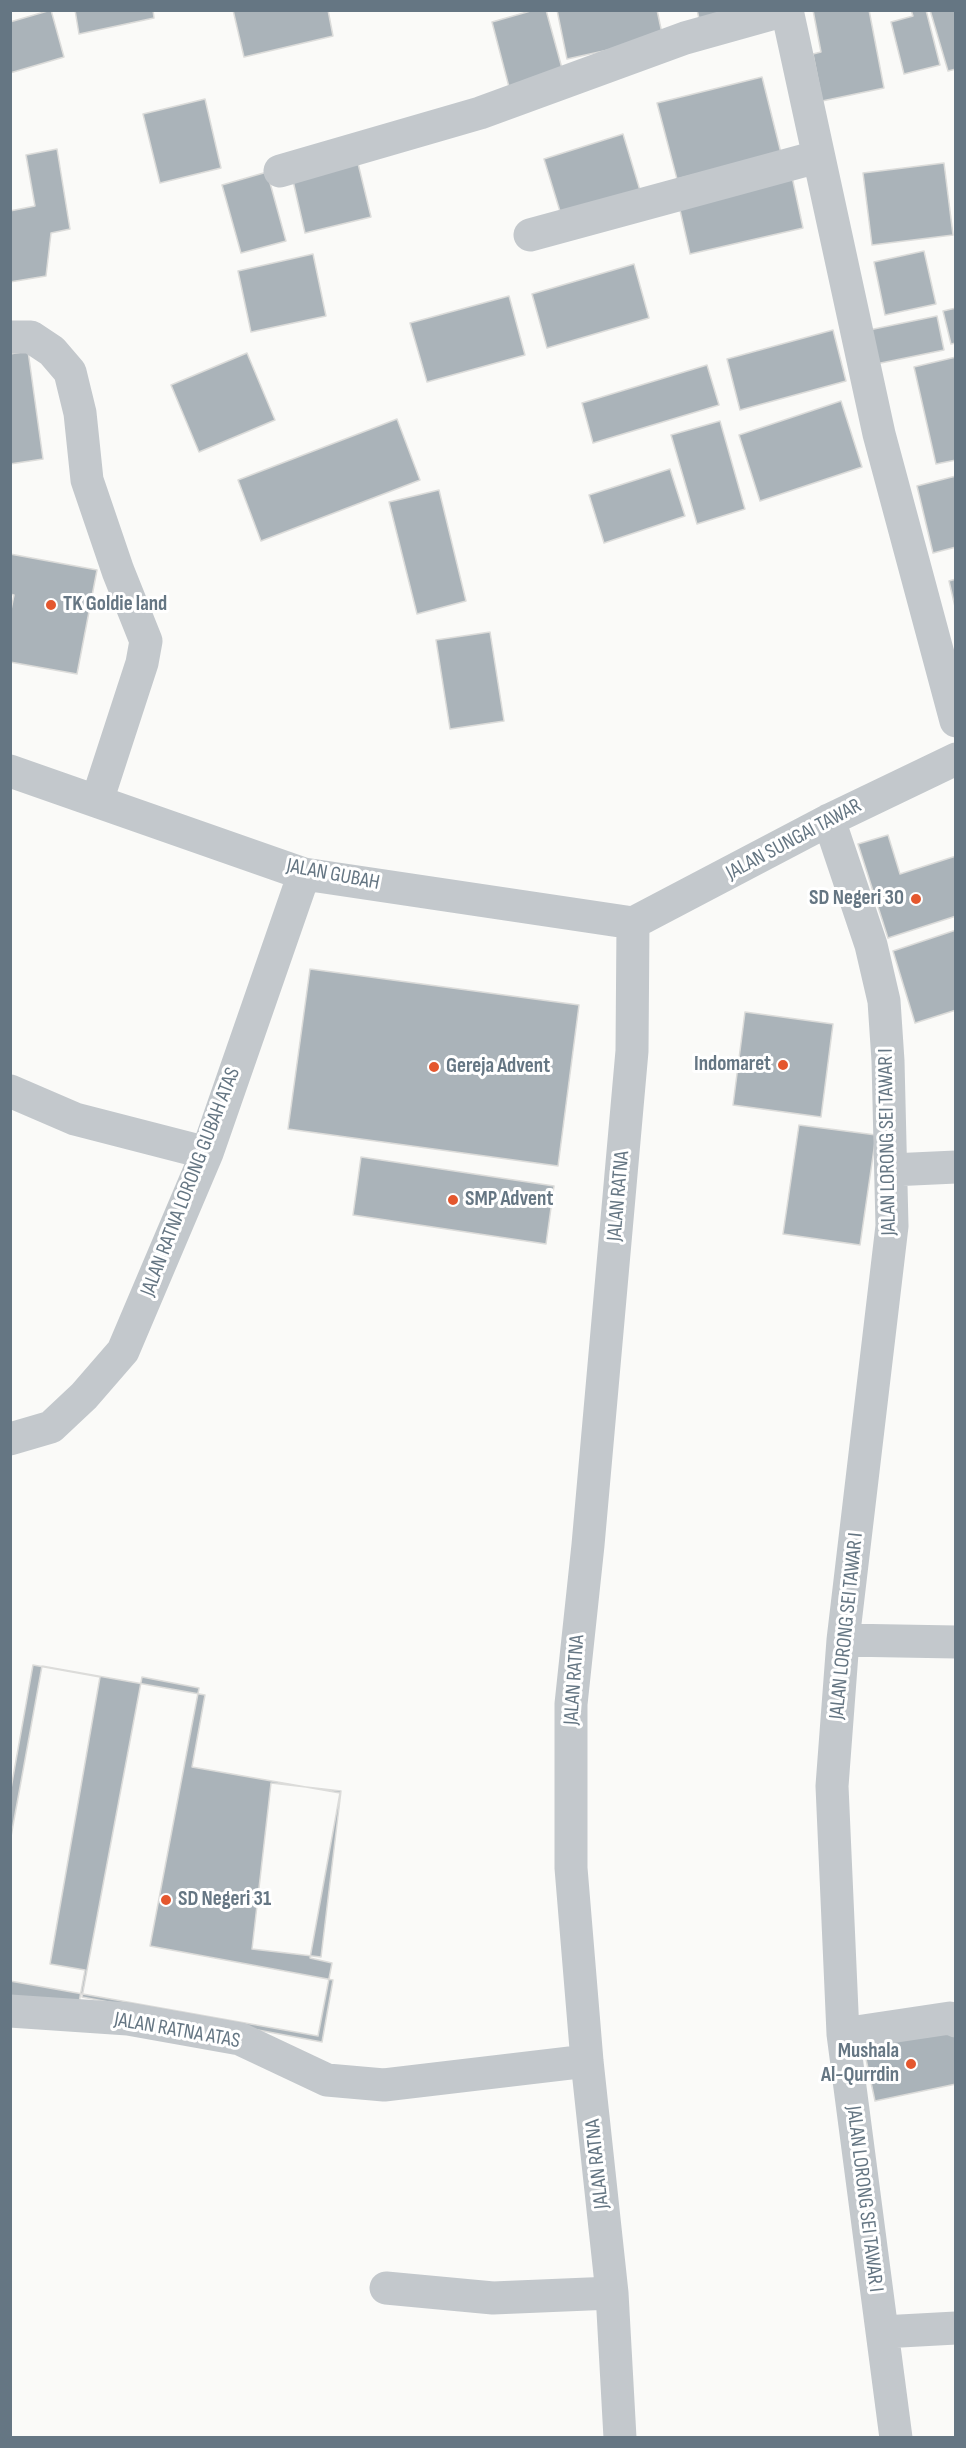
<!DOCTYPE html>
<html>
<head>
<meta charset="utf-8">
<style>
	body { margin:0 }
	#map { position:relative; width:966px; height:2448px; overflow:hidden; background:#fafaf8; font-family:"Sofia Sans Condensed",sans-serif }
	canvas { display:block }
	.frame { position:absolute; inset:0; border:12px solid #657683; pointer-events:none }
</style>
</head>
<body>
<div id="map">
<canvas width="966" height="2448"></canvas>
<div class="frame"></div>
</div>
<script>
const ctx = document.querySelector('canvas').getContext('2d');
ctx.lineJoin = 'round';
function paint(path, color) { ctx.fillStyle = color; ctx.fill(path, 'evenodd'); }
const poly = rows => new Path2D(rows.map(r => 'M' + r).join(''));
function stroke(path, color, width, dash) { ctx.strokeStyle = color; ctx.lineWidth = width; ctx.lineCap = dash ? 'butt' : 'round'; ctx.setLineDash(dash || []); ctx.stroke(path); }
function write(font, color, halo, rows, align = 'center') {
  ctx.font = font + ' "Sofia Sans Condensed",sans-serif'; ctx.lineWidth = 6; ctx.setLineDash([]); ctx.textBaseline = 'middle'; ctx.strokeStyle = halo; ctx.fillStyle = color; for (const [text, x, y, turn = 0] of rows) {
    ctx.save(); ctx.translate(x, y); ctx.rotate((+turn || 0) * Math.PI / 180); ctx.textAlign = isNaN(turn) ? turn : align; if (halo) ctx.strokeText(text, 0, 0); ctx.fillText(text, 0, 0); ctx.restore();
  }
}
const building = poly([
	[51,10,64,57,10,73,10,22,51,10],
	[75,10,153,10,154,18,79,34,75,10],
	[233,10,328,10,333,36,244,57,233,10],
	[534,10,546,10,563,72,509,87,492,22,534,10],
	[557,10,657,10,663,38,567,59,557,10],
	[697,10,758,10,701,27,697,10],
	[813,10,869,10,884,88,822,101,813,54,821,52,813,10],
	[911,10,926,10,940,65,904,74,891,22,913,16,911,10],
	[930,10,956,10,956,69,948,71,930,10],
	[762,77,781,153,677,179,657,103,762,77],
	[205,99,221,168,160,183,143,114,205,99],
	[623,134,642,197,563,221,544,159,623,134],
	[57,149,70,229,51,233,46,276,10,282,10,211,35,206,26,155,57,149],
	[356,155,371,217,305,233,291,172,356,155],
	[944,163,953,235,872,245,863,173,944,163],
	[267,172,286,241,241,253,222,185,267,172],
	[791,172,803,228,690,254,677,197,791,172],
	[924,251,936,304,885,315,874,262,924,251],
	[313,254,326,316,251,332,238,271,313,254],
	[634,264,649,318,547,348,532,294,634,264],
	[509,296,525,355,427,382,410,323,509,296],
	[956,308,956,343,951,344,943,311,956,308],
	[937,316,944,350,876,364,869,330,937,316],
	[833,330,846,381,740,410,727,359,833,330],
	[28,351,43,459,10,464,10,354,28,351],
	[247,353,275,420,199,452,171,385,247,353],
	[956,357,956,460,936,464,914,367,956,357],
	[707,365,719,405,593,443,582,403,707,365],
	[841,401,862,467,760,501,739,435,841,401],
	[397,419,420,480,261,541,238,480,397,419],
	[720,421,745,509,697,524,671,435,720,421],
	[670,469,685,516,604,543,589,495,670,469],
	[956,476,956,547,933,553,917,486,956,476],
	[439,490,466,601,417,614,389,502,439,490],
	[10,554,97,570,77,674,10,662,10,615,14,595,10,594,10,554],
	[956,579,956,611,949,581,956,579],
	[490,632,504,721,450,729,436,640,490,632],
	[888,835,900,874,956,856,956,916,888,938,858,844,888,835],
	[956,930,956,1010,915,1023,893,951,956,930],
	[310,969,579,1005,558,1166,288,1129,310,969],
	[745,1012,833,1024,821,1117,733,1105,745,1012],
	[799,1125,876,1135,860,1245,783,1234,799,1125],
	[361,1157,554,1186,546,1244,353,1215,361,1157],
	[33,1665,100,1677,50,1964,85,1970,78,2008,10,1996,10,1794,33,1665],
	[42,1666,205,1695,192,1767,340,1793,310,1958,332,1963,318,2036,10,1981,10,1842,42,1666],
	[142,1677,199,1688,150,1946,333,1980,322,2042,82,1997,142,1677],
	[271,1783,341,1791,321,1957,252,1949,271,1783],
	[956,2025,956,2084,875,2101,863,2045,956,2025]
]);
paint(building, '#aab3b9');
stroke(building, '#dcdcda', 1.5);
stroke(poly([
	[787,10,879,434,956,721],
	[280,171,480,113,685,38,785,10],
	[530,235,817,157],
	[10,337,31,337,52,351,70,372,80,413,87,480,118,571,146,641,142,663,97,801],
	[10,771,304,874,633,923],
	[829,820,871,945,884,1001,888,1061,892,1226,843,1640,832,1786,843,2034,896,2438],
	[633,923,829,820,956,759],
	[10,1091,75,1119,207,1153],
	[891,1170,956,1167],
	[10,1439,51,1427,84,1396,123,1351,207,1153,304,874],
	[843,1640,956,1642],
	[10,2011,128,2019,240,2039,327,2080,384,2085,587,2061],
	[843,2034,950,2018,956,2021],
	[386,2288,493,2298,612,2293],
	[882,2332,956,2328],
	[620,2438,612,2293,587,2061,571,1868,571,1704,588,1545,632,1051,633,923]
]), '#c3c8cc', 33);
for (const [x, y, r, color] of [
	[51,605,6,"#e4572e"],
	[916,899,6,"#e4572e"],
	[783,1065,6,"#e4572e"],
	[434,1067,6,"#e4572e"],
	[453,1200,6,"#e4572e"],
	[166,1900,6,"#e4572e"],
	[911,2064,6,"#e4572e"]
]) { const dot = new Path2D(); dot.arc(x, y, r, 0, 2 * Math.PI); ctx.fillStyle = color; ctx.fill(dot); stroke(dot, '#fff', 2); }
write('bold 21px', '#657683', '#fff', [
	["TK Goldie land",63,605],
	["SD Negeri 30",904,899,"right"],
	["Indomaret",771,1065,"right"],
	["Gereja Advent",446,1067],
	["SMP Advent",465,1200],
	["SD Negeri 31",178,1900],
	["Mushala",899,2052,"right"],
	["Al-Qurrdin",899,2076,"right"]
], 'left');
write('21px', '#657683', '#fff', [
	["JALAN SUNGAI TAWAR",794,840,-28],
	["JALAN GUBAH",333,875,11],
	["JALAN LORONG SEI TAWAR I",888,1142,-91],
	["JALAN RATNA LORONG GUBAH ATAS",191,1182,-69],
	["JALAN RATNA",619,1196,-85],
	["JALAN LORONG SEI TAWAR I",847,1626,-84],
	["JALAN RATNA",575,1680,-86],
	["JALAN RATNA ATAS",177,2031,10],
	["JALAN RATNA",598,2164,-96],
	["JALAN LORONG SEI TAWAR I",864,2199,83]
]);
</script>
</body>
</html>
